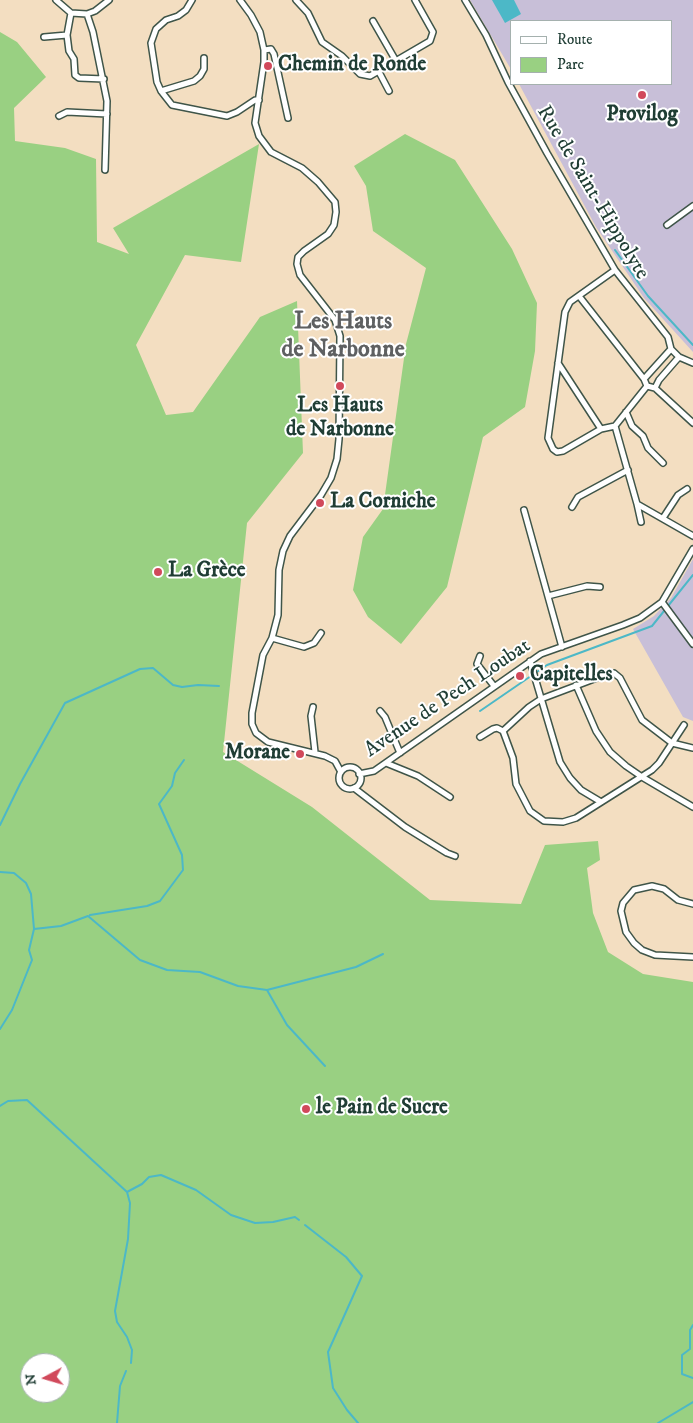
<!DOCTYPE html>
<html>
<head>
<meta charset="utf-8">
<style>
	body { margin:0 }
	#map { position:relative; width:693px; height:1423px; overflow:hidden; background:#f3dec1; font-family:"IM FELL DW Pica",serif }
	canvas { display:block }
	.legend { position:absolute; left:510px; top:20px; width:162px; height:65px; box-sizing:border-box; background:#fff; border:1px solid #a5b1ae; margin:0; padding:6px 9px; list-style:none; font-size:15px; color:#1f3d34 }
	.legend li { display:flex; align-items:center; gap:10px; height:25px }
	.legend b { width:25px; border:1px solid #a5b1ae }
	.north { position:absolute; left:20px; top:1353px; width:50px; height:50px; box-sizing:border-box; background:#fff; border:1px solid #a5b1ae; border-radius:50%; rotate:264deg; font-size:14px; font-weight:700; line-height:20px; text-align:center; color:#1f3d34 }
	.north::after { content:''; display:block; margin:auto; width:18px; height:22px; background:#d1495b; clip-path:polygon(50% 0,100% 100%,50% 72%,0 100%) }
</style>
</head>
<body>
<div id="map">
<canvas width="693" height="1423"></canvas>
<ul class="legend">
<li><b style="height:6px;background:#fff"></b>Route</li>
<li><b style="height:14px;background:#99d082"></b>Parc</li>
</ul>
<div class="north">N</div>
</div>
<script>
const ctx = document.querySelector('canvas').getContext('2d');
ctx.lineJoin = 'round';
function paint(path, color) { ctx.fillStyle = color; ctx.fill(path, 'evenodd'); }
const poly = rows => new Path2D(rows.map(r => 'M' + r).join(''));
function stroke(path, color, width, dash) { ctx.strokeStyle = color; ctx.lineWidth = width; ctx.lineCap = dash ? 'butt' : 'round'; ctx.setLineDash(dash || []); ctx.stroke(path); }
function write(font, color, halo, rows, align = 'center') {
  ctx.font = font + ' "IM FELL DW Pica",serif'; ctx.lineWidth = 4; ctx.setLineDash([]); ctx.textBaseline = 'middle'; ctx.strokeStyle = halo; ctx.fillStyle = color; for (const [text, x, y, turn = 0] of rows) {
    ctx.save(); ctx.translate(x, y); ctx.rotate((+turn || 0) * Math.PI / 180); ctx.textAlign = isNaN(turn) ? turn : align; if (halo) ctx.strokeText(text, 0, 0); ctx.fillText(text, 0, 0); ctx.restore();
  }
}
paint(poly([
	[470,0,693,0,693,352,644,298,596,227,519,84,672,84,672,21,512,21,512,71],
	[693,559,693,721,683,717,633,629,654,616,671,598]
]), '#c8bfd8');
paint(poly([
	[0,32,17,42,46,77,14,108,15,141,65,148,96,159,97,242,129,254,113,228,259,144,241,262,185,255,136,345,166,415,193,412,260,317,297,301,303,453,247,523,223,752,312,807,430,900,521,904,545,845,598,841,600,860,587,868,593,913,608,952,643,974,693,982,693,1423,0,1423],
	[30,1363,60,1363,60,1393,30,1393],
	[405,134,455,160,512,249,537,303,535,351,525,407,483,437,447,587,401,644,368,617,353,590,363,537,383,509,406,344,426,268,373,231,366,186,354,166]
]), '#99d082');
paint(poly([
	[492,0,514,0,521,14,505,23]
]), '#4cb8c7');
stroke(poly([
	[615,250,648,296,693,345],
	[480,711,547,665,652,626,693,575],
	[0,825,20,784,65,703,140,669,153,668,173,685,182,687,198,685,219,686],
	[0,872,14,873,26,883,31,894,34,929,29,950,32,960,12,1010,0,1029],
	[90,915,147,906,160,901,183,870,182,855,159,804,172,786,175,773,184,760],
	[34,929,61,926,88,916,140,960,167,970,200,972,238,986,267,990,356,967,383,954],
	[267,990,287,1025,325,1066],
	[0,1106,8,1101,27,1100,127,1192],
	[127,1192,142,1184,149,1177,161,1175,196,1190,231,1215,255,1223,273,1222,295,1217,299,1220],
	[127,1192,130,1203,128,1239,115,1311,117,1322,127,1337,132,1350,131,1363],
	[305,1225,346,1257,362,1276,328,1352,333,1388,347,1410,358,1423],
	[693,1325,690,1330,690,1349,682,1355,682,1374,693,1378],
	[117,1423,120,1386,126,1371],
	[658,1423,693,1402]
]), '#4cb8c7', 2);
const street = poly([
	[56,0,71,13,87,14,95,11,109,0],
	[192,0,186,10,178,16,166,20,156,29,151,43,157,82,161,91,172,105,227,116,237,112,255,100,259,100],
	[240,0,251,15,260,32,264,50,264,62,255,123,259,136,271,152,302,168,318,182,335,202,336,212,334,225,328,234,304,251,298,257,297,264,300,275,335,320,340,336,339,439,337,459,331,478,321,495,290,536,283,551,279,570,278,615,272,638,263,655,252,713,252,724,256,733,268,742,325,756,335,761,341,772],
	[296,0,308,13,322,42,342,56,360,74,370,76,430,41,433,32,415,0],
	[465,0,486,35,508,82,547,153,615,270,668,337,671,349,679,357,693,363],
	[71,13,67,35,69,51,74,59,75,75,79,78,104,79],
	[87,14,93,32,107,101,105,170],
	[373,21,396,61],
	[44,37,67,35],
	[264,50,271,49,274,54,288,118],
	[379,72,389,91],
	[161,91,194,81,200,76,204,69,204,58],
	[59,116,67,112,107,114],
	[667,225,693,206],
	[579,296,644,379],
	[671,349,644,379,647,386,655,388,659,380,679,357],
	[558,363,601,429],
	[655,388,693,423],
	[626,412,632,426,643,436,648,448,663,463],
	[615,426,601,429,563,451,557,452,553,449,548,438,565,312,570,302,615,270],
	[615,426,637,504,693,536],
	[615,426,647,386],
	[637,504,641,522],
	[572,507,578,497,628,470],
	[524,510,562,647],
	[663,518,678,495,687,489],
	[548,596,587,586,600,587],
	[662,602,693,644],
	[272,638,304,647,314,643,321,633],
	[480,656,477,664,494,686],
	[530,661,560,762,570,778,581,790,601,802],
	[576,685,596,731,610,752,626,766,642,777,693,807],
	[313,707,311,716,315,752],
	[380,711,385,717,400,753],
	[503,731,529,707,541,699,610,673,614,673,620,678,642,720,672,743,693,748],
	[480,737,493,729,497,728,503,731,513,758,516,784,530,811,544,821,563,822,576,818,652,770,659,763,684,725],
	[386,763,418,776,450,797],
	'339 778a11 11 0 1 1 22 0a11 11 0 1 1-22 0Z',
	[359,774,374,771,541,654,623,625,640,618,662,602,693,549],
	[354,788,405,827,447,853,455,856],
	[693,904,678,900,664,889,652,886,634,890,623,903,621,911,626,932,634,943,642,950,655,955,693,957]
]);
stroke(street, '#3f5549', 8);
stroke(street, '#fff', 5);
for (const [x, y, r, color] of [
	[268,66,5,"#d1495b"],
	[642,95,5,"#d1495b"],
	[340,386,5,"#d1495b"],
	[320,503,5,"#d1495b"],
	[158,572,5,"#d1495b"],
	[520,676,5,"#d1495b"],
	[300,754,5,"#d1495b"],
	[306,1109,5,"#d1495b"]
]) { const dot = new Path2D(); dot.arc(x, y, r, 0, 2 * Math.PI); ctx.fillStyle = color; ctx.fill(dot); stroke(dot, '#fff', 2); }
write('bold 21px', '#1f3d34', '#fff', [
	["Chemin de Ronde",278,66],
	["Provilog",642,116,"center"],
	["Les Hauts",340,407,"center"],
	["de Narbonne",340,431,"center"],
	["La Corniche",330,503],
	["La Grèce",168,572],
	["Capitelles",530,676],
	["Morane",290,754,"right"],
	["le Pain de Sucre",316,1109]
], 'left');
write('21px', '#1f3d34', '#fff', [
	["Rue de Saint-Hippolyte",592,193,59],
	["Avenue de Pech Loubat",448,699,-34]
]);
write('bold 24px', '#5e6061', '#fff', [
	["Les Hauts",343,323],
	["de Narbonne",343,351]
]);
</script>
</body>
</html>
